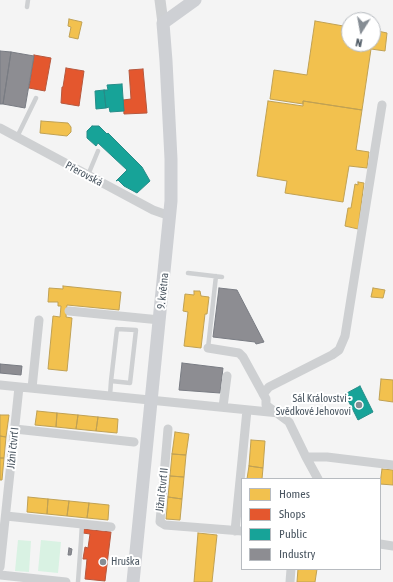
<!DOCTYPE html>
<html>
<head>
<meta charset="utf-8">
<style>
	body { margin:0 }
	#map { position:relative; width:393px; height:582px; overflow:hidden; background:#f4f4f4; font-family:"Asap Condensed",sans-serif }
	canvas { display:block }
	.legend { position:absolute; left:241px; top:478px; width:140px; height:92px; box-sizing:border-box; background:#fff; border:1px solid #b7bbc0; margin:0; padding:5px 7px; list-style:none; font-size:12px; color:#4a5661 }
	.legend li { display:flex; align-items:center; gap:8px; height:20px }
	.legend b { width:20px; border:1px solid #b7bbc0 }
	.north { position:absolute; left:341px; top:12px; width:40px; height:40px; box-sizing:border-box; background:#fff; border:1px solid #b7bbc0; border-radius:50%; rotate:191deg; font-size:11px; font-weight:700; line-height:16px; text-align:center; color:#4a5661 }
	.north::after { content:''; display:block; margin:auto; width:14px; height:18px; background:#868d94; clip-path:polygon(50% 0,100% 100%,50% 72%,0 100%) }
</style>
</head>
<body>
<div id="map">
<canvas width="393" height="582"></canvas>
<ul class="legend">
<li><b style="height:11px;background:#f2c14e"></b>Homes</li>
<li><b style="height:11px;background:#e4572e"></b>Shops</li>
<li><b style="height:11px;background:#17a398"></b>Public</li>
<li><b style="height:11px;background:#8d8d92"></b>Industry</li>
</ul>
<div class="north">N</div>
</div>
<script>
const ctx = document.querySelector('canvas').getContext('2d');
ctx.lineJoin = 'round';
function paint(path, color) { ctx.fillStyle = color; ctx.fill(path, 'evenodd'); }
const poly = rows => new Path2D(rows.map(r => 'M' + r).join(''));
function stroke(path, color, width, dash) { ctx.strokeStyle = color; ctx.lineWidth = width; ctx.lineCap = dash ? 'butt' : 'round'; ctx.setLineDash(dash || []); ctx.stroke(path); }
function write(font, color, halo, rows, align = 'center') {
  ctx.font = font + ' "Asap Condensed",sans-serif'; ctx.lineWidth = 4; ctx.setLineDash([]); ctx.textBaseline = 'middle'; ctx.strokeStyle = halo; ctx.fillStyle = color; for (const [text, x, y, turn = 0] of rows) {
    ctx.save(); ctx.translate(x, y); ctx.rotate((+turn || 0) * Math.PI / 180); ctx.textAlign = isNaN(turn) ? turn : align; if (halo) ctx.strokeText(text, 0, 0); ctx.fillText(text, 0, 0); ctx.restore();
  }
}
paint(poly([
	[18,540,31,541,29,572,15,571],
	[41,540,61,542,58,573,38,571]
]), '#d9f2e3');
const homes = poly([
	[69,19,82,22,78,39,69,37,71,27,68,26,69,19],
	[315,21,349,27,349,44,373,44,373,30,387,33,385,51,371,49,362,110,303,101,303,104,270,99,274,70,307,75,315,21],
	[268,101,303,106,303,101,362,110,356,150,369,152,367,168,349,166,343,202,285,193,287,181,257,176,268,101],
	[41,121,68,123,71,127,71,132,67,136,40,133,41,121],
	[358,182,364,183,358,229,345,226,348,208,351,208,355,184,358,185,358,182],
	[63,286,121,292,119,310,67,305,66,317,72,318,67,371,48,369,53,316,60,317,61,306,58,306,58,302,48,302,49,288,63,289,63,286],
	[373,288,385,290,383,298,371,297,373,288],
	[194,291,200,291,201,296,209,297,207,314,205,314,201,348,184,346,188,312,183,311,185,294,194,295,194,291],
	[381,379,393,380,393,402,379,400,381,379],
	[37,411,57,413,56,427,35,425,37,411],
	[57,413,78,415,76,429,56,427,57,413],
	[0,415,9,415,6,437,0,436,0,415],
	[78,415,98,417,96,431,76,429,78,415],
	[98,417,118,419,117,433,96,431,98,417],
	[175,432,189,434,186,455,172,454,175,432],
	[0,436,6,437,4,458,0,458,0,436],
	[251,440,265,441,263,468,249,466,251,440],
	[172,454,186,455,184,477,170,476,172,454],
	[0,458,4,458,2,480,0,480,0,458],
	[249,466,263,468,262,479,247,479,249,466],
	[382,469,393,470,393,485,380,484,382,469],
	[170,476,184,477,182,499,168,497,170,476],
	[28,497,48,499,47,514,27,512,28,497],
	[168,497,182,499,180,520,166,519,168,497],
	[48,499,69,501,67,516,47,514,48,499],
	[69,501,89,503,87,518,67,516,69,501],
	[89,503,109,505,108,520,87,518,89,503],
	[198,533,217,535,212,582,194,582,198,533],
	[298,569,317,569,315,582,297,582,298,569]
]);
paint(homes, '#f2c14e');
stroke(homes, '#c0a154', 1);
const shops = poly([
	[34,55,51,58,45,91,29,88,34,55],
	[66,68,84,71,79,106,61,103,62,87,63,87,66,68],
	[143,69,147,113,124,114,123,100,131,99,129,70,143,69],
	[83,529,111,532,105,581,85,579,87,559,83,559,85,547,88,548,90,534,83,533,83,529]
]);
paint(shops, '#e4572e');
stroke(shops, '#b6573d', 1);
const public = poly([
	[122,84,124,111,110,112,109,107,106,108,104,90,108,90,107,85,122,84],
	[104,90,106,108,96,109,95,91,104,90],
	[92,126,99,126,107,134,108,133,142,167,150,181,137,193,124,186,118,180,116,181,127,170,98,143,96,146,87,138,87,131,92,126],
	[360,386,373,412,358,420,345,394,360,386]
]);
paint(public, '#17a398');
stroke(public, '#268c88', 1);
const industry = poly([
	[0,51,11,52,3,104,0,104,0,51],
	[11,52,34,56,25,108,3,104,11,52],
	[219,288,237,290,264,342,256,344,255,342,213,337,219,288],
	[182,363,223,368,220,393,179,390,182,363],
	[0,364,22,366,21,375,0,373,0,364],
	[69,548,72,549,71,555,68,555,69,548]
]);
paint(industry, '#8d8d92');
stroke(industry, '#797c83', 1);
stroke(poly([
	[27,7,28,0],
	[17,137,36,98],
	[88,175,98,151],
	[188,273,222,277],
	[117,329,136,330,130,383,111,381,117,329],
	[208,348,216,276],
	[110,396,111,381],
	[78,582,81,541,82,524]
]), '#ced0d2', 4.5);
stroke(poly([
	[0,128,153,210,170,216],
	[69,311,160,320],
	[208,348,239,353,243,357,266,399,266,405,289,422,306,457,327,457,393,465],
	[0,385,279,413],
	[32,388,39,320],
	[263,394,269,387,332,355,339,350,345,336,382,105],
	[223,407,227,376],
	[15,429,134,442],
	[168,429,160,522,165,525,242,531],
	[306,457,318,479],
	[6,516,111,527],
	[235,531,247,410],
	[380,544,393,546],
	[0,567,19,387],
	[0,575,66,582],
	[290,582,291,569]
]), '#ced0d2', 9);
stroke(poly([
	[160,0,163,23]
]), '#ced0d2', 11);
stroke(poly([
	[133,582,171,201,171,159,166,61,163,23,195,0]
]), '#ced0d4', 13);
for (const [x, y, r, color] of [
	[359,405,4,"#868d94"],
	[103,562,4,"#868d94"]
]) { const dot = new Path2D(); dot.arc(x, y, r, 0, 2 * Math.PI); ctx.fillStyle = color; ctx.fill(dot); stroke(dot, '#fff', 1.5); }
write('11px', '#4a5661', '#fff', [
	["Přerovská",84,174,28],
	["9. května",163,291,-84],
	["Jižní čtvrť I",13,448,-84],
	["Jižní čtvrť II",162,490,-84]
]);
write('11px', '#4a5661', '#fff', [
	["Sál Království -",351,399],
	["Svědkové Jehovovi",351,412],
	["Hruška",111,562,"left"]
], 'right');
</script>
</body>
</html>
